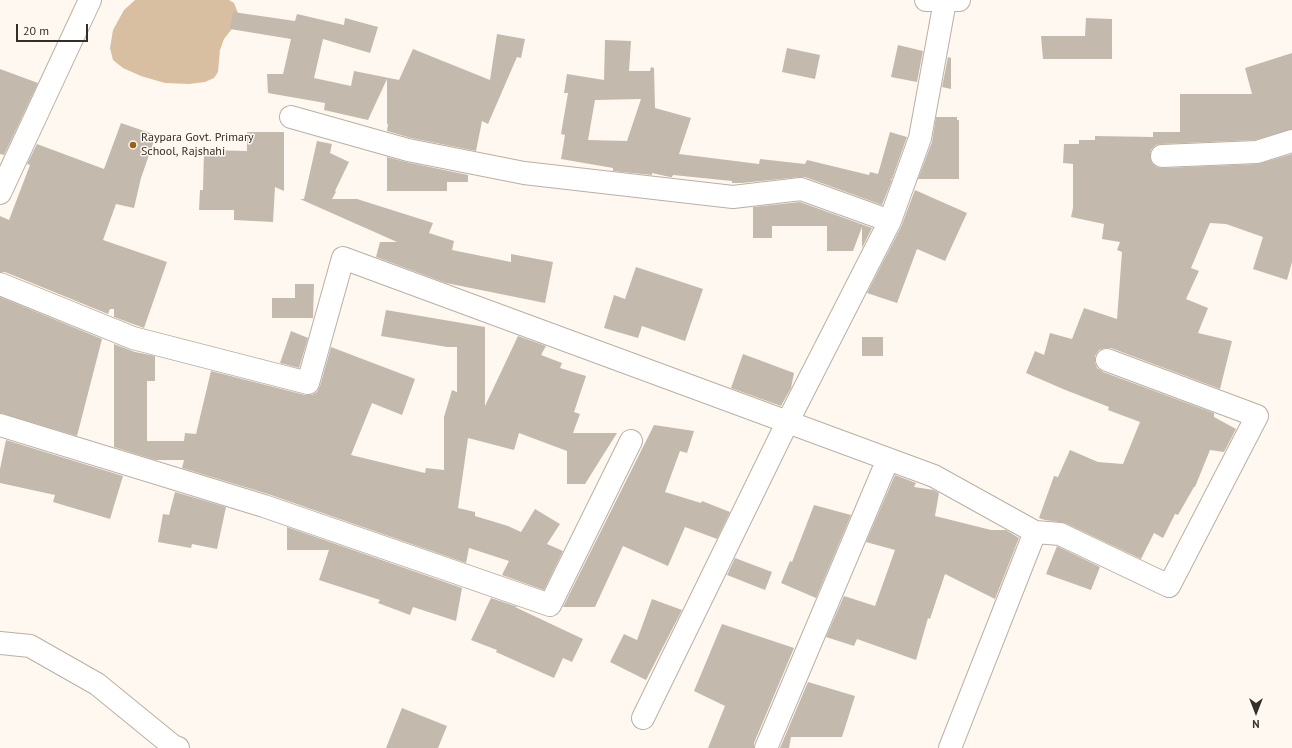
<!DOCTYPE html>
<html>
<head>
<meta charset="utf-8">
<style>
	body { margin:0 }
	#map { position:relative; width:1292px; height:748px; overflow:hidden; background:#fff8f0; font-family:"PT Sans",sans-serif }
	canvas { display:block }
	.north { position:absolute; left:1236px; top:692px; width:40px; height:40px; -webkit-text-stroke:3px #fff8f0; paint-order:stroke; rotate:180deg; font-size:11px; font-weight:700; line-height:16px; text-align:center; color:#322e29 }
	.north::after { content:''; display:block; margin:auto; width:14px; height:18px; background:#322e29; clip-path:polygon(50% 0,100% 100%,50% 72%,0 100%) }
	.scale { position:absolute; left:16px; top:24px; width:72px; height:18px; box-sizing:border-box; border:2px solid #322e29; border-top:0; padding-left:5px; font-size:12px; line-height:14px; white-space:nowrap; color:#322e29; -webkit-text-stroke:3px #fff8f0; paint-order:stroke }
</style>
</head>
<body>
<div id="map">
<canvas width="1292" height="748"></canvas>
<div class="north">N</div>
<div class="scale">20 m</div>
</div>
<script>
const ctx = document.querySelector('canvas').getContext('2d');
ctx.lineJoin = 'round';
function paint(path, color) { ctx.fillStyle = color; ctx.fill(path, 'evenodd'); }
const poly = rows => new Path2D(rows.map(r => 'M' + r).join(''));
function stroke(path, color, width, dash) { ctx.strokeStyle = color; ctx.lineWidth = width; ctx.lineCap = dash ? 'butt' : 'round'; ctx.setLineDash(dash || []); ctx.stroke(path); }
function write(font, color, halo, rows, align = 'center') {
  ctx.font = font + ' "PT Sans",sans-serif'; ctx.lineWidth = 3; ctx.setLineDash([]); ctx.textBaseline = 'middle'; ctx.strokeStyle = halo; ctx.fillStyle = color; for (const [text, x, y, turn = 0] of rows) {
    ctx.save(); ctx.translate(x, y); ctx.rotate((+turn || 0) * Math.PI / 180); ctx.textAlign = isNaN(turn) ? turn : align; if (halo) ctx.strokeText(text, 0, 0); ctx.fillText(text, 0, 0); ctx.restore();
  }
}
paint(poly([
	[135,0,229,0,234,3,238,13,235,25,224,39,220,50,218,72,214,78,205,82,189,84,165,83,141,76,123,68,113,60,110,48,113,30,124,10]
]), '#d9bfa1');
paint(poly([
	[233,12,295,21,297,14,344,25,345,18,378,27,370,53,323,39,314,78,351,86,354,71,399,80,413,49,490,80,497,34,525,39,521,58,517,57,488,124,482,121,476,151,411,138,387,131,388,124,387,124,387,79,368,120,324,110,325,103,268,93,267,74,283,74,291,39,230,29],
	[1086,18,1112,19,1112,59,1043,59,1041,36,1085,36],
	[605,40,631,41,629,71,650,71,651,67,654,68,655,108,691,118,679,154,759,164,760,159,805,164,807,160,869,175,870,172,878,174,890,132,907,137,892,179,890,179,892,180,882,205,805,177,800,177,742,183,732,183,732,181,673,175,672,177,670,177,652,173,652,175,613,171,613,168,561,159,565,135,561,134,568,93,564,93,567,74,604,80],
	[641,99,627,141,588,140,595,100],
	[898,45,923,51,917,82,891,77],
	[787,48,820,55,815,79,782,72],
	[1292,53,1292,129,1255,140,1161,144,1156,145,1151,150,1150,156,1152,163,1157,167,1163,168,1258,164,1292,154,1292,262,1287,280,1253,269,1263,237,1226,224,1210,223,1191,268,1199,271,1186,299,1208,308,1198,333,1232,341,1220,389,1111,348,1105,348,1099,350,1095,356,1095,362,1097,368,1103,372,1214,413,1214,417,1236,429,1224,452,1210,450,1195,487,1194,487,1178,515,1175,514,1163,538,1154,533,1141,559,1065,523,1045,520,1039,518,1054,476,1058,477,1070,450,1098,462,1123,464,1140,422,1108,410,1109,407,1063,389,1026,373,1035,351,1044,355,1050,333,1072,339,1084,308,1117,319,1122,252,1117,250,1120,242,1102,239,1104,224,1071,217,1073,208,1073,164,1063,163,1064,144,1079,144,1079,140,1095,140,1095,136,1153,137,1153,132,1180,132,1180,94,1252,94,1245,68],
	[948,57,951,58,951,89,942,87],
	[0,69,38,83,4,155,0,154],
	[936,117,957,117,957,120,959,120,959,179,918,179,932,142],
	[121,123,156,135,141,178,134,208,116,204,103,240,167,262,144,328,114,317,114,309,110,309,108,314,5,272,0,272,0,216,9,220,30,165,27,164,37,144,104,169],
	[247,132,284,132,284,191,275,187,273,222,234,220,234,210,199,210,200,190,203,190,204,150,247,151],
	[317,141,332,144,330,153,349,162,335,191,336,192,332,199,357,199,433,223,429,233,454,241,452,250,511,262,511,254,553,262,545,303,446,283,376,257,380,242,397,242,300,199,304,199],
	[387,157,406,162,468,175,468,182,447,182,447,191,387,191],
	[915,190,967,213,945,261,917,249,897,303,867,293,901,227],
	[800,202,872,228,862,248,862,227,853,251,827,251,827,226,772,226,772,238,753,238,753,207],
	[636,267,703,289,685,341,642,326,638,338,604,328,614,295,625,299],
	[295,284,314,284,313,318,272,318,272,298,295,298],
	[0,297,102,339,77,436,0,413],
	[386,310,485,327,485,406,518,336,546,346,541,355,562,363,560,368,586,376,574,412,580,414,573,433,617,433,585,484,567,484,567,451,519,433,514,450,468,438,458,508,475,512,475,516,508,526,521,532,535,509,560,524,547,544,563,551,544,590,502,575,509,561,469,548,466,563,268,494,182,468,184,460,155,460,114,447,114,344,135,352,155,356,155,381,147,381,147,441,184,441,185,433,196,434,211,371,305,395,312,395,317,392,320,386,331,347,415,379,402,415,372,403,351,455,425,473,426,468,444,470,444,417,452,390,457,392,457,347,447,347,381,336],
	[291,331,308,338,299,368,280,363],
	[862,337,883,337,883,356,862,356],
	[743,354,794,373,791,388,781,406,731,388],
	[654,425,694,431,687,453,680,451,665,492,701,503,702,501,730,512,717,539,685,527,668,566,623,546,595,607,563,607],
	[6,440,123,476,110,519,53,502,55,495,0,483,0,469],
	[895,475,916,483,914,487,934,490,939,493,935,516,991,530,1006,530,1019,538,995,599,945,574,930,619,928,618,916,660,857,639,854,646,826,637,844,596,875,606,895,550,866,542],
	[175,492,226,507,217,549,192,544,191,548,158,542,163,514,169,515],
	[814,505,851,515,816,598,781,583,790,561,792,562],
	[287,527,462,588,456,621,413,607,410,615,378,603,380,600,319,580,329,550,287,550],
	[1057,546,1100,567,1091,590,1046,574],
	[735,558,772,572,765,590,727,575],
	[491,598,518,607,515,607,583,639,572,662,563,658,554,678,496,652,497,650,471,640],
	[652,599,682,610,646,680,610,662,624,634,637,640],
	[722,624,794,648,754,743,754,748,708,748,725,706,694,691],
	[808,682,855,696,842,737,791,737,789,748,780,748],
	[402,708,447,726,438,748,386,748]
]), '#c4b9ad');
const minor = poly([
	[291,117,408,150,524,173,733,197,801,189,890,221],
	[1162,156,1257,152,1292,141],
	[0,193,90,0],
	[0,284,133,338,308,383,343,258,934,476,1035,532,950,748],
	[0,425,264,506,550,605,631,441],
	[1035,532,1060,534,1169,586,1257,416,1107,360],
	[0,643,30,646,97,684,173,746,178,748],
	[643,718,787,423,890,221,920,138,945,1],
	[766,748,888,459]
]);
const highway = poly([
	[926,0,959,0]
]);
stroke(minor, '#baafa3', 24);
stroke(highway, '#baafa3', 24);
stroke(minor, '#fff', 22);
stroke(highway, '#fff', 22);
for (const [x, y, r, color] of [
	[133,145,4,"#956216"]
]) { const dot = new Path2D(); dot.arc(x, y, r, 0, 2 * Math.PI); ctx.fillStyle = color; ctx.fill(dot); stroke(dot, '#fff8f0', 1.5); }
write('12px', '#322e29', '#fff8f0', [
	["Raypara Govt. Primary",141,138],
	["School, Rajshahi",141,152]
], 'left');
</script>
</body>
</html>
